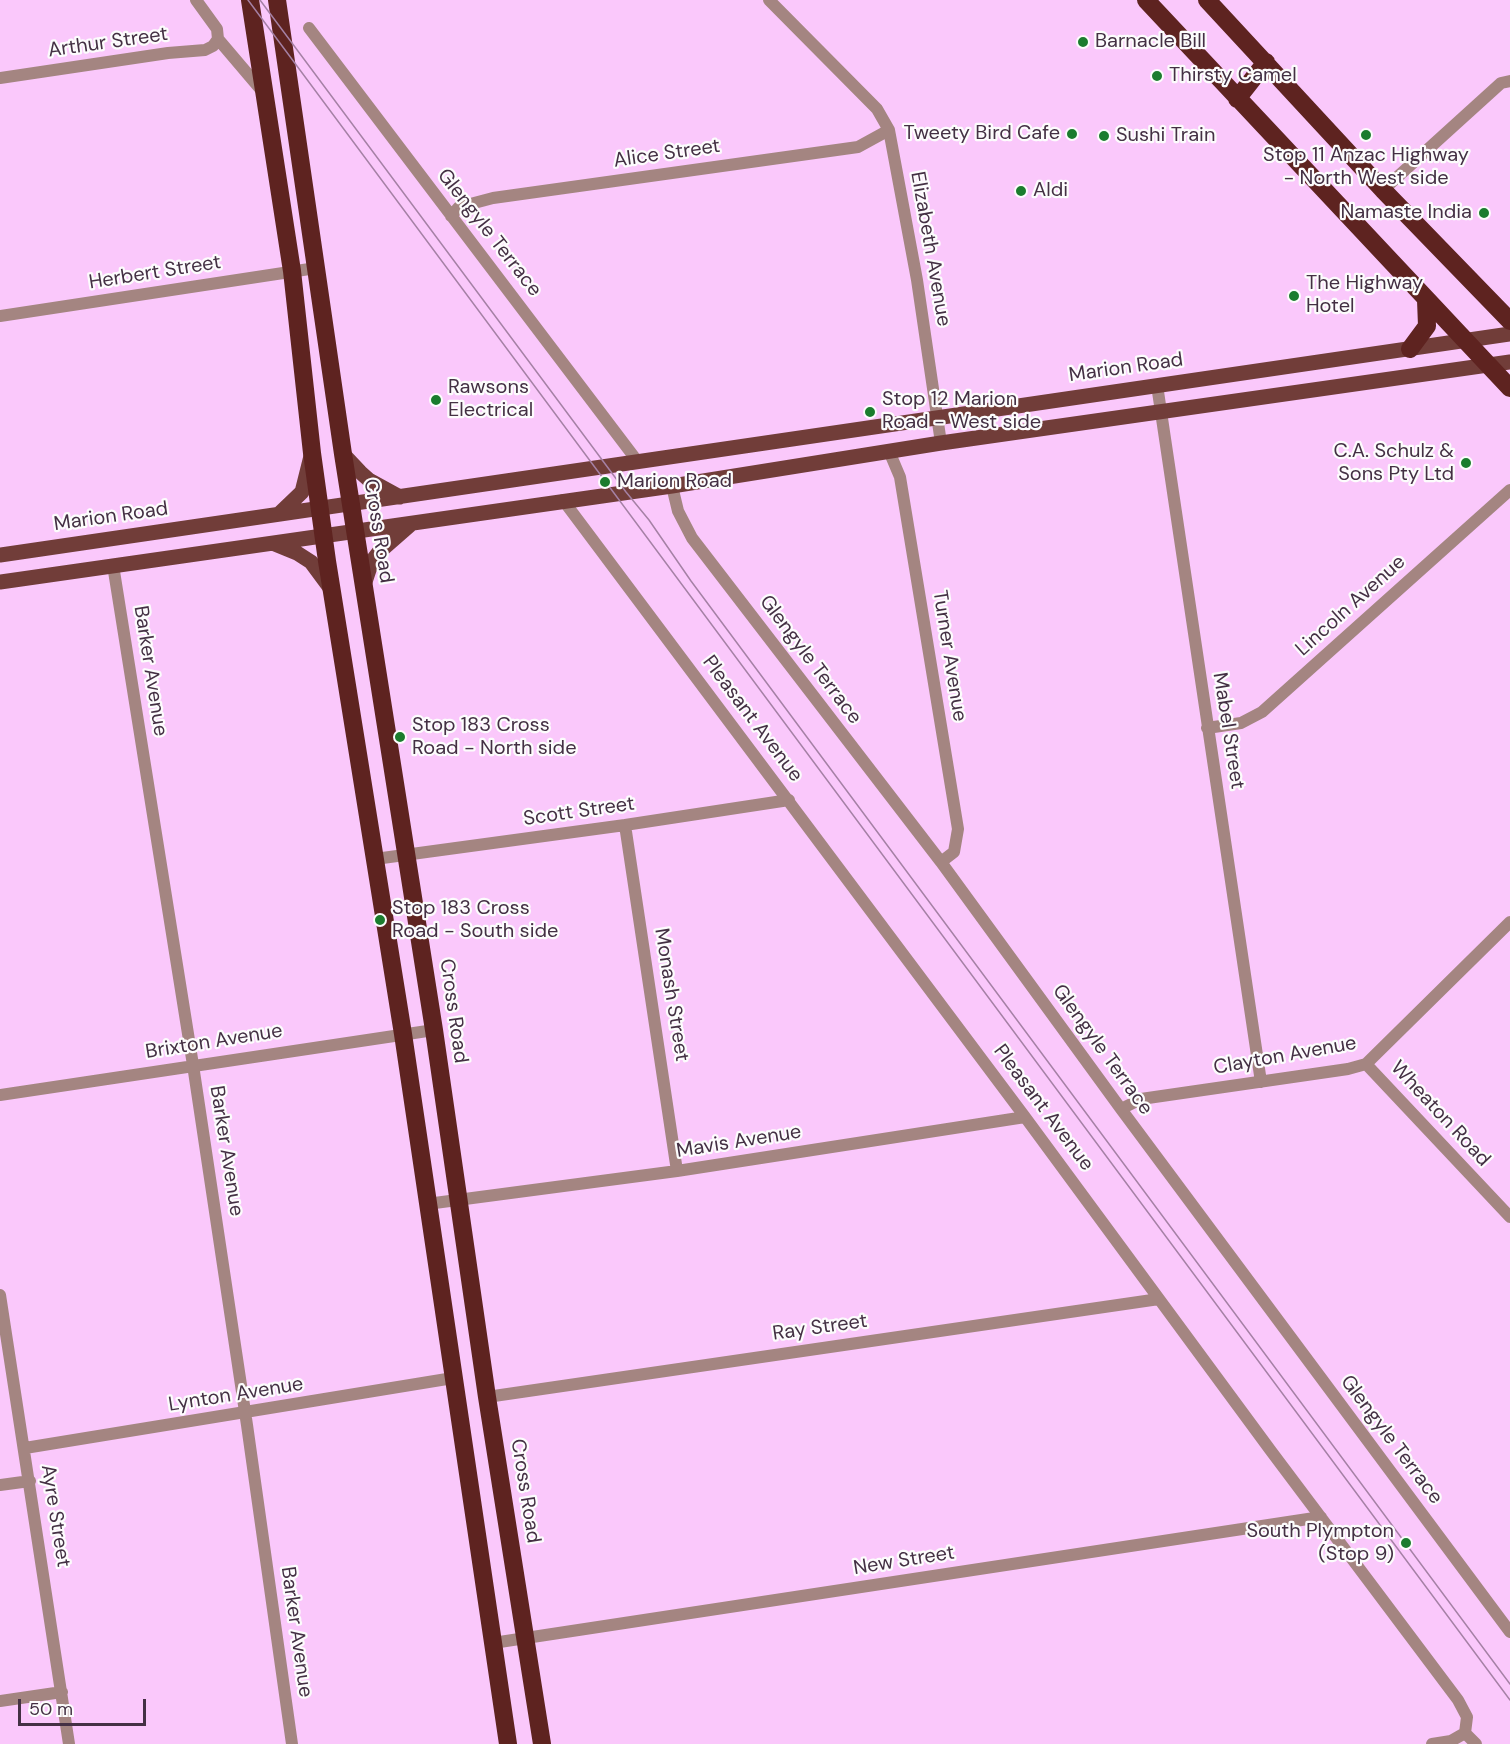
<!DOCTYPE html>
<html>
<head>
<meta charset="utf-8">
<style>
	body { margin:0 }
	#map { position:relative; width:1510px; height:1744px; overflow:hidden; background:#fac8fb; font-family:"DM Sans",sans-serif }
	canvas { display:block }
	.scale { position:absolute; left:18px; top:1699px; width:128px; height:27px; box-sizing:border-box; border:3px solid #443044; border-top:0; padding-left:8px; font-size:18px; line-height:21px; white-space:nowrap; color:#443044; -webkit-text-stroke:4px #fcfcfc; paint-order:stroke }
</style>
</head>
<body>
<div id="map">
<canvas width="1510" height="1744"></canvas>
<div class="scale">50 m</div>
</div>
<script>
const ctx = document.querySelector('canvas').getContext('2d');
ctx.lineJoin = 'round';
const poly = rows => new Path2D(rows.map(r => 'M' + r).join(''));
function stroke(path, color, width, dash) { ctx.strokeStyle = color; ctx.lineWidth = width; ctx.lineCap = dash ? 'butt' : 'round'; ctx.setLineDash(dash || []); ctx.stroke(path); }
function write(font, color, halo, rows, align = 'center') {
  ctx.font = font + ' "DM Sans",sans-serif'; ctx.lineWidth = 4.5; ctx.setLineDash([]); ctx.textBaseline = 'middle'; ctx.strokeStyle = halo; ctx.fillStyle = color; for (const [text, x, y, turn = 0] of rows) {
    ctx.save(); ctx.translate(x, y); ctx.rotate((+turn || 0) * Math.PI / 180); ctx.textAlign = isNaN(turn) ? turn : align; if (halo) ctx.strokeText(text, 0, 0); ctx.fillText(text, 0, 0); ctx.restore();
  }
}
stroke(poly([
	[196,0,217,29,218,39,263,92],
	[769,0,877,109,889,130,917,280,941,443],
	[309,28,638,462],
	[0,78,168,53,205,50,213,46,218,39],
	[1383,190,1501,83,1510,81],
	[451,216,459,207,493,198,858,147,889,130],
	[0,316,316,268],
	[1157,385,1261,1082],
	[889,451,900,477,958,829,954,852,941,862],
	[672,486,678,511,692,538,941,862,1121,1109,1510,1632],
	[563,500,1025,1117,1271,1451,1458,1700,1467,1717,1465,1733,1476,1744],
	[113,565,193,1065,247,1425,292,1744],
	[1207,728,1241,723,1262,712,1510,490],
	[625,825,677,1171],
	[375,859,625,825,789,800],
	[1366,1064,1510,1217],
	[0,1095,434,1030],
	[1121,1109,1141,1099,1348,1069,1366,1064,1510,922],
	[427,1204,677,1171,1025,1117],
	[0,1295,69,1744],
	[487,1397,1159,1299],
	[25,1448,453,1378],
	[0,1485,30,1481],
	[493,1643,1321,1517],
	[0,1701,62,1692],
	[1432,1744,1451,1741,1465,1733]
]), '#a48581', 12);
stroke(poly([
	[343,454,360,472,369,480,400,497],
	[279,514,302,492,311,456],
	[275,544,297,553,311,562,331,589],
	[0,555,1510,334],
	[0,582,672,486,941,443,1510,362],
	[364,585,372,561,379,552,411,524]
]), '#713d39', 15);
stroke(poly([
	[250,0,292,271,312,453,327,561,403,1034,508,1744],
	[277,0,343,454,434,1030,487,1397,542,1744],
	[1146,0,1510,388],
	[1207,0,1383,190,1510,321],
	[1237,99,1266,62],
	[1410,349,1427,326,1426,300]
]), '#5e2320', 18);
stroke(poly([
	[248,0,1510,1700],
	[260,0,626,492,649,520,691,581,1510,1684]
]), '#a581a5', 1.5);
for (const [x, y, r, color] of [
	[1083,42,6,"#1b7c2e"],
	[1157,76,6,"#1b7c2e"],
	[1072,134,6,"#1b7c2e"],
	[1366,135,6,"#1b7c2e"],
	[1104,136,6,"#1b7c2e"],
	[1021,191,6,"#1b7c2e"],
	[1484,213,6,"#1b7c2e"],
	[1294,296,6,"#1b7c2e"],
	[436,400,6,"#1b7c2e"],
	[870,412,6,"#1b7c2e"],
	[1466,463,6,"#1b7c2e"],
	[605,482,6,"#1b7c2e"],
	[400,737,6,"#1b7c2e"],
	[380,920,6,"#1b7c2e"],
	[1406,1543,6,"#1b7c2e"]
]) { const dot = new Path2D(); dot.arc(x, y, r, 0, 2 * Math.PI); ctx.fillStyle = color; ctx.fill(dot); stroke(dot, '#fcfcfc', 2); }
write('20px', '#443044', '#fcfcfc', [
	["Barnacle Bill",1095,42],
	["Thirsty Camel",1169,76],
	["Tweety Bird Cafe",1060,134,"right"],
	["Sushi Train",1116,136],
	["Stop 11 Anzac Highway",1366,156,"center"],
	["- North West side",1366,179,"center"],
	["Aldi",1033,191],
	["Namaste India",1472,213,"right"],
	["The Highway",1306,284],
	["Hotel",1306,307],
	["Rawsons",448,388],
	["Electrical",448,411],
	["Stop 12 Marion",882,400],
	["Road - West side",882,423],
	["C.A. Schulz &",1454,452,"right"],
	["Sons Pty Ltd",1454,475,"right"],
	["Marion Road",617,482],
	["Stop 183 Cross",412,726],
	["Road - North side",412,749],
	["Stop 183 Cross",392,909],
	["Road - South side",392,932],
	["South Plympton",1394,1532,"right"],
	["(Stop 9)",1394,1555,"right"]
], 'left');
write('20px', '#443044', '#fcfcfc', [
	["Arthur Street",108,43,-8],
	["Alice Street",667,154,-8],
	["Glengyle Terrace",489,233,52],
	["Elizabeth Avenue",930,249,80],
	["Herbert Street",155,273,-9],
	["Marion Road",1126,368,-8],
	["Marion Road",111,517,-8],
	["Cross Road",378,531,81],
	["Lincoln Avenue",1351,606,-42],
	["Turner Avenue",949,656,81],
	["Glengyle Terrace",810,660,53],
	["Barker Avenue",150,671,81],
	["Pleasant Avenue",752,719,53],
	["Mabel Street",1228,731,81],
	["Scott Street",579,812,-8],
	["Monash Street",671,995,81],
	["Cross Road",453,1011,82],
	["Brixton Avenue",214,1042,-9],
	["Glengyle Terrace",1102,1050,54],
	["Clayton Avenue",1285,1056,-10],
	["Pleasant Avenue",1043,1108,53],
	["Wheaton Road",1440,1114,47],
	["Mavis Avenue",739,1142,-9],
	["Barker Avenue",226,1151,81],
	["Ray Street",820,1328,-8],
	["Lynton Avenue",236,1395,-9],
	["Glengyle Terrace",1391,1440,53],
	["Cross Road",525,1491,81],
	["Ayre Street",55,1516,81],
	["New Street",904,1561,-9],
	["Barker Avenue",296,1632,82]
]);
</script>
</body>
</html>
